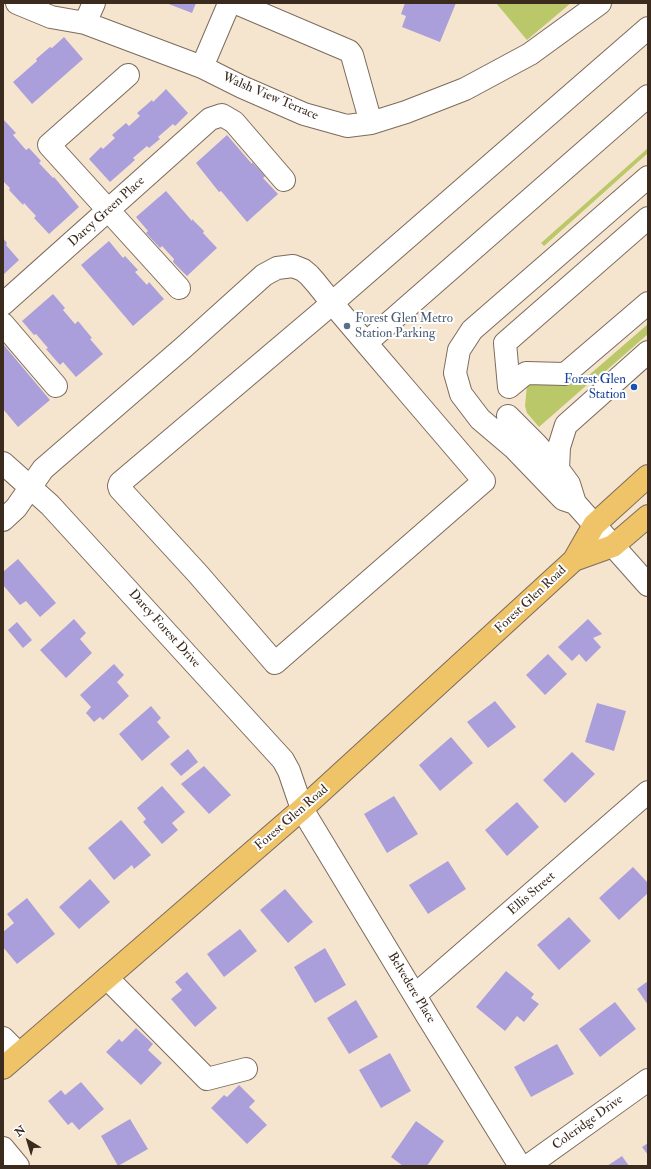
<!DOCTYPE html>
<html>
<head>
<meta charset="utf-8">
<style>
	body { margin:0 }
	#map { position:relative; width:651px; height:1169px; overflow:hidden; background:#f6e5ce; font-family:"IM FELL Double Pica",serif }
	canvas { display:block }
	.frame { position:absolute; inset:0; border:4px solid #3b2a1e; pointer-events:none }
	.north { position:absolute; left:8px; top:1121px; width:40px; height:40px; -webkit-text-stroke:3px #fff; paint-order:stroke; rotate:322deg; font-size:11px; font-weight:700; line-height:16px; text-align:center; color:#3b2a1e }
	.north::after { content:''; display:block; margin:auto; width:14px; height:18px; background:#3b2a1e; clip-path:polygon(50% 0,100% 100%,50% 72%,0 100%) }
</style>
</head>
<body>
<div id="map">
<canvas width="651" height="1169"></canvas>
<div class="frame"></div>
<div class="north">N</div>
</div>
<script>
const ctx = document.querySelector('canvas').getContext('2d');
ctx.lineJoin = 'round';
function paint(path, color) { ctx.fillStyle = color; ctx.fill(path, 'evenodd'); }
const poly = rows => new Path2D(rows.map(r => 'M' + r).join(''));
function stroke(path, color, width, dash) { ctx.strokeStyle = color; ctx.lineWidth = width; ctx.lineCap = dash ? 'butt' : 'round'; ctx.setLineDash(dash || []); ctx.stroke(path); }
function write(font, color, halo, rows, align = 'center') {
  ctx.font = font + ' "IM FELL Double Pica",serif'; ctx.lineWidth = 4; ctx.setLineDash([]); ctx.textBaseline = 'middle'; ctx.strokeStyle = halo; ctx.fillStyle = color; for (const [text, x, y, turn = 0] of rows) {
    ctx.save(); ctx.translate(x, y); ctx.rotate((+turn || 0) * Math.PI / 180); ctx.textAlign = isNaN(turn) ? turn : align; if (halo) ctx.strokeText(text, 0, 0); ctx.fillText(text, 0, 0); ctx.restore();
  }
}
paint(poly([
	[496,3,571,3,527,40],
	[648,148,648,153,544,246,541,243],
	[648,324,648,334,592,383,588,384,539,427,527,413,525,406,527,385,537,378,581,382]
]), '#bac86a');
paint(poly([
	[166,3,196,3,192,13],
	[405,3,456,3,440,42,402,27,406,16,401,14],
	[64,37,83,59,32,104,13,82,37,61,36,59,50,47,52,48],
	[166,89,188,113,175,126,173,124,158,137,160,139,149,148,147,146,133,158,135,160,110,182,89,159,101,147,103,149,115,138,112,135,126,123,129,126,140,116,137,113,152,100,153,102],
	[3,119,16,133,13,135,26,150,29,148,41,161,39,163,53,178,54,177,79,207,49,234,34,218,36,216,24,203,23,205,9,190,10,188,3,181],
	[227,135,252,164,252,162,265,176,263,178,278,194,247,222,221,191,219,192,196,163],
	[166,191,192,221,192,219,204,231,203,233,217,248,187,276,173,262,174,259,162,246,160,248,146,233,148,231,136,217],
	[3,238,7,243,6,245,19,260,3,275],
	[109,241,123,258,125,256,138,270,135,272,147,285,149,282,164,299,133,326,81,265],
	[53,294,65,308,63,310,75,324,78,321,92,338,90,339,103,354,76,377,63,362,60,365,46,349,48,348,36,334,34,335,22,321],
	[3,344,50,400,18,427,3,409],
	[18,559,56,603,40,617,26,601,20,605,3,585,3,572],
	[74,619,86,633,80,639,92,653,66,678,40,650],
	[588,619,602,634,593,638,601,647,586,662,579,654,572,661,558,647],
	[17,622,32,640,23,648,8,630],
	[548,654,567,674,545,695,526,675],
	[114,664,124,675,117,682,129,696,103,720,100,717,94,722,86,713,91,707,80,695],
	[495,701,516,727,488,748,467,722],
	[597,703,626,711,614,751,585,742],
	[151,706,161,718,157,722,170,737,142,761,119,734],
	[451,737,473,763,440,791,419,765],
	[188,749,198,762,181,776,170,764],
	[572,752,595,774,565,803,543,780],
	[204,766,231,795,209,814,181,784],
	[162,786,185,812,172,823,178,830,162,844,143,822,146,819,137,808],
	[394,796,418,834,387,853,364,814],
	[517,802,539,827,507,856,485,830],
	[121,820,151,855,134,869,132,865,114,880,88,848],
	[448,861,466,889,428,914,409,885],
	[633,867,648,883,648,893,619,920,599,898],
	[90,879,110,902,79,929,59,907],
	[285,889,313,922,288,943,260,910],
	[27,898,55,934,17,964,3,947,3,932,14,923,7,914],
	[569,917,591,941,559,970,537,945],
	[240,929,257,951,224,977,207,954],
	[325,948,346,985,315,1003,294,967],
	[506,971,534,994,531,998,539,1004,524,1022,517,1016,505,1031,476,1007],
	[187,972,217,1008,195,1027,171,999,182,990,175,982],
	[648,981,648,1005,637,989],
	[356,1000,378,1037,349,1054,327,1018],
	[615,1002,636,1029,600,1057,579,1029],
	[136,1028,153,1044,148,1050,162,1063,141,1085,106,1052,119,1039,122,1042],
	[557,1044,574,1074,531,1097,514,1067],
	[390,1053,411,1091,381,1108,359,1070],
	[81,1082,104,1109,79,1130,72,1122,68,1125,48,1101,61,1090,65,1095],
	[239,1085,255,1101,249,1107,267,1125,247,1144,211,1108,224,1095,227,1097],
	[130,1119,148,1149,118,1166,101,1136],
	[416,1121,444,1141,427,1166,403,1166,391,1157],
	[648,1143,648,1155,642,1147],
	[622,1156,629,1166,607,1166]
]), '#aa9fda');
const minor = poly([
	[17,3,51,17,85,23,202,67,242,87,304,114,347,126,371,123,406,112,465,89,530,54,600,3],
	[85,23,94,3],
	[202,67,228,6,232,3,236,3,349,51,352,55,371,123],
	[128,75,49,145,179,288],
	[648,218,505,343,509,387,526,373,565,374,648,303],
	[3,304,210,119,222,115,234,122,284,180],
	[3,324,56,386],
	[366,343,648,96],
	[508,416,536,444,558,469,569,484,575,503,648,585],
	[3,463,50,505,283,760,289,771,302,809,426,1014,520,1166],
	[558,469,559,447,566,425,648,352],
	[575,503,563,499,513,447,480,419,461,394,455,373,459,350,472,330,648,177],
	[3,520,16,508,43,469,184,347,264,275,277,268,293,266,303,270,309,275,316,283,332,303,366,343,407,391,484,481,275,663,198,574,120,489,119,486,120,483,322,312,332,303,648,28],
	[107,978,207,1079,246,1069],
	[415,995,648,792],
	[3,1038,19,1054],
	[3,1148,18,1166],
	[528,1166,648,1080]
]);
const major = poly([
	[574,560,613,546,648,516],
	[3,1068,302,809,574,560,594,525,648,476]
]);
stroke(minor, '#7c6b5c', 24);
stroke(major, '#7c6b5c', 24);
stroke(minor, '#fff', 22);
stroke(major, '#efc469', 22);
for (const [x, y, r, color] of [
	[347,326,4,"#5c6f8a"],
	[634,387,4,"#1a4fb4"]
]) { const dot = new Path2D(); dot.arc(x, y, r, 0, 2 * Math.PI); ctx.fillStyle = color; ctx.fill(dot); stroke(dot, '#fff', 1.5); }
write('13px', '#3b2a1e', '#fff', [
	["Walsh View Terrace",270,97,23],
	["Darcy Green Place",107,212,-42],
	["Forest Glen Road",531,600,-43],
	["Darcy Forest Drive",164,629,48],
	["Forest Glen Road",292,818,-41],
	["Ellis Street",532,894,-41],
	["Belvedere Place",411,988,59],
	["Coleridge Drive",588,1123,-36]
]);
write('13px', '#4e5e75', '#fff', [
	["Forest Glen Metro",355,319],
	["Station Parking",355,334]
], 'left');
write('13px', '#164399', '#fff', [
	["Forest Glen",626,380],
	["Station",626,395]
], 'right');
</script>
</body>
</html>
